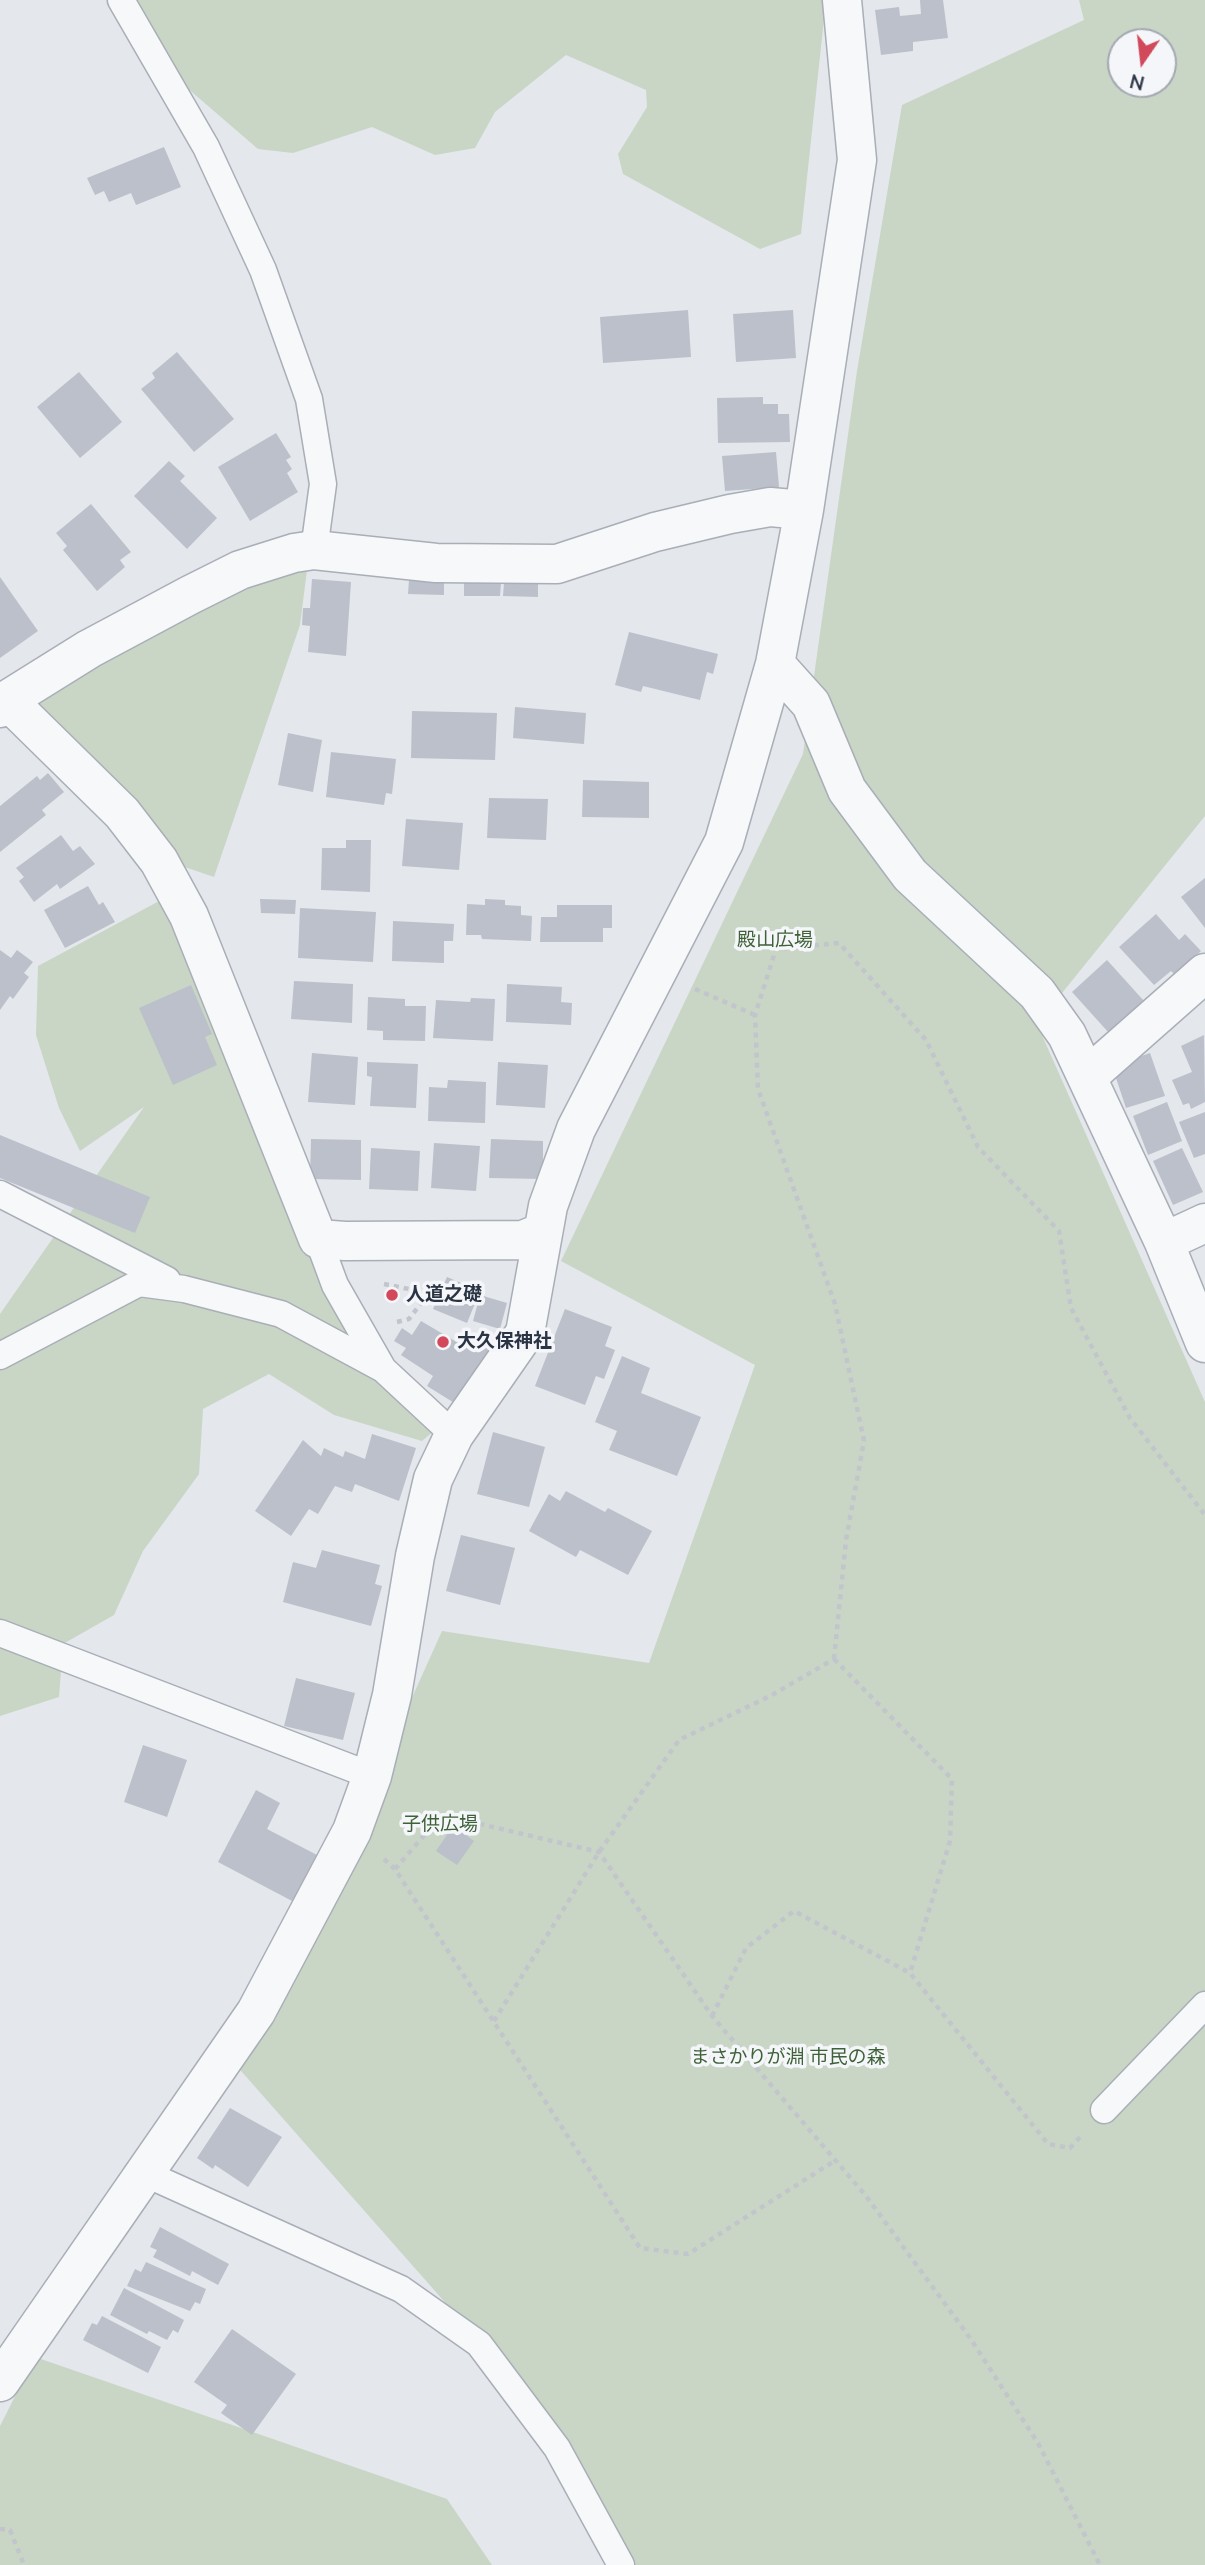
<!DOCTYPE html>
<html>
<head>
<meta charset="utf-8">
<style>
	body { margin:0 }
	#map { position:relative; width:1205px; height:2565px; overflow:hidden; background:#e4e7ec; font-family:"Nunito Sans",sans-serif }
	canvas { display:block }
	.north { position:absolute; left:1107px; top:28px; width:70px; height:70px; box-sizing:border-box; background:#f4f6f9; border:2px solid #a4a8b1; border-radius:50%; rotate:194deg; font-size:19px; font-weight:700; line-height:28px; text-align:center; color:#2b3445 }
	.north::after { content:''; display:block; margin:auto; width:24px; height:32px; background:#d1495b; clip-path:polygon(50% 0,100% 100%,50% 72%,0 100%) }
</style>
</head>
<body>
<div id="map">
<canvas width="1205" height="2565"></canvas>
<div class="north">N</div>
</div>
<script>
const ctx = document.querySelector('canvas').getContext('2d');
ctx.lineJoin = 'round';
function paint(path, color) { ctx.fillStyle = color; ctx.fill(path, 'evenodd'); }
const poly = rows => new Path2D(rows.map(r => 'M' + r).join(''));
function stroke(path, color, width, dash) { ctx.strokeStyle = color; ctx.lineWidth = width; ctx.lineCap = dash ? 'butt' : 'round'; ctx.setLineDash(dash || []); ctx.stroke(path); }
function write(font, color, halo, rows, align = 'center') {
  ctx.font = font + ' "Nunito Sans","Noto Sans JP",sans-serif'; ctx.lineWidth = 7; ctx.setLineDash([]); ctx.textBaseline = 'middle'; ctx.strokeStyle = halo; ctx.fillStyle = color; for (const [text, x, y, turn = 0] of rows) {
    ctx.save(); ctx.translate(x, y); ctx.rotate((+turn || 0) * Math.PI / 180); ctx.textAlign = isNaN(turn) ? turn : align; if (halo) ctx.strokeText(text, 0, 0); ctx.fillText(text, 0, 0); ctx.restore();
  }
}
paint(poly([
	[121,0,826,0,801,234,760,249,623,174,618,154,647,107,646,90,566,55,495,112,475,148,435,155,372,127,293,153,258,149,157,62],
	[1079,0,1205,0,1205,816,1037,1024,1205,1402,1205,2565,633,2565,554,2426,227,2055,352,1831,442,1631,649,1663,755,1365,561,1261,803,754,857,371,902,105,1084,20],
	[1121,42,1163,42,1163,84,1121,84],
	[307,570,300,625,214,877,176,864,35,701,258,574],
	[176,892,383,1369,442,1424,422,1441,334,1415,269,1374,203,1409,199,1474,143,1551,114,1615,63,1644,59,1697,0,1716,0,1314,144,1107,80,1151,59,1108,36,1035,38,966],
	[35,2357,447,2499,492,2565,0,2565,0,2426]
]), '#c9d6c5');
paint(poly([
	[920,0,943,0,948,38,913,42,913,51,881,55,875,10,899,7,900,16,921,14],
	[164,147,181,187,136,205,131,193,109,202,104,191,95,195,87,178],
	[688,310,691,357,603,363,600,317],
	[793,310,796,358,736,362,733,314],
	[177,352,234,419,194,452,141,389,155,378,152,373],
	[79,372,122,422,80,458,37,407],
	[763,397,763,404,778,404,778,414,789,414,790,442,718,443,717,398],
	[276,433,291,457,286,460,292,469,287,473,298,492,250,521,218,467],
	[776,452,779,487,725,491,722,456],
	[169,461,185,476,180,481,217,518,187,549,134,496],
	[91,504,131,552,120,560,125,567,97,591,63,550,67,546,56,533],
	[0,577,38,631,0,658],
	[312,579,351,582,346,656,308,652,310,626,302,625,303,608,310,608],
	[409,580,444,581,444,595,408,594],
	[464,582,501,583,500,596,464,596],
	[504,583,538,583,538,597,503,596],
	[629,632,718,654,713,674,707,672,700,700,643,686,641,692,615,685],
	[515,707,586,713,584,744,513,738],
	[412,711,497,713,495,760,411,758],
	[288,733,322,740,313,792,278,785],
	[331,752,396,759,392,794,386,793,384,805,326,797],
	[48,773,64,792,42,810,46,815,0,852,0,806,37,776,40,780],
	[583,780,649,782,649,818,582,817],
	[489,798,548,799,546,840,487,838],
	[406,819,463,823,459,870,402,866],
	[61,835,73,851,80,846,95,864,60,889,57,884,34,902,19,881,24,877,16,868],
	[346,840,371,840,370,892,321,890,322,848,346,848],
	[1205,878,1205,928,1181,897],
	[88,886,99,905,103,902,115,922,65,948,44,910],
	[260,899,296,900,295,914,261,913],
	[485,899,505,900,505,905,521,906,521,915,532,916,531,941,482,939,481,935,466,935,467,904,485,905],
	[557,905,612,905,612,928,603,928,603,942,540,942,541,917,557,917],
	[300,908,376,912,373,962,298,958],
	[1156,914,1179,940,1185,934,1201,951,1175,975,1171,971,1154,985,1119,947],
	[393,921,454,924,453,941,444,941,444,963,392,961],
	[0,950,11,958,17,950,33,962,24,973,29,977,13,999,10,996,0,1010],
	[1107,960,1144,1001,1109,1033,1072,992],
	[294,981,353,984,352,1023,291,1019],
	[507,984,562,987,561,1002,572,1003,571,1025,506,1022],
	[191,985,212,1034,205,1037,217,1065,173,1085,139,1008],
	[368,997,405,999,405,1006,426,1006,425,1041,383,1040,383,1031,367,1030],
	[471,998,495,999,493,1041,433,1038,436,1000,470,1002],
	[1204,1035,1205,1102,1191,1109,1189,1103,1183,1105,1172,1080,1192,1072,1181,1046],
	[312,1053,358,1057,355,1105,308,1102],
	[1150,1053,1165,1096,1126,1108,1114,1072,1129,1067,1127,1061],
	[367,1062,418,1064,416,1108,370,1106,372,1077,367,1076],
	[498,1062,548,1065,545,1108,496,1105],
	[448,1080,486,1082,485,1123,428,1121,429,1087,447,1088],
	[1167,1102,1182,1141,1148,1155,1133,1116],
	[1205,1112,1205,1154,1194,1158,1179,1122],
	[0,1135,150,1197,135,1233,0,1178],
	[311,1139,361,1140,361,1180,310,1179],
	[491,1139,543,1141,543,1179,489,1178],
	[434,1143,480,1146,476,1191,431,1188],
	[371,1148,420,1151,418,1191,369,1189],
	[1182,1148,1203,1192,1173,1205,1153,1161],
	[447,1277,480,1291,467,1323,433,1309],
	[480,1295,507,1303,500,1329,473,1321],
	[565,1309,612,1327,605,1346,615,1350,604,1379,596,1376,585,1405,535,1386],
	[421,1321,460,1344,467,1332,491,1347,456,1404,427,1386,433,1376,401,1355,406,1348,394,1341,402,1328,412,1335],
	[622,1356,650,1368,641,1393,701,1417,677,1476,609,1450,617,1431,595,1422],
	[493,1432,545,1447,529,1507,477,1494],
	[372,1434,416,1448,399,1501,355,1484,352,1492,335,1486,318,1514,309,1509,291,1536,255,1511,303,1440,321,1456,324,1448,343,1457,345,1451,365,1459],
	[566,1491,605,1512,608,1508,652,1531,628,1575,580,1550,576,1557,529,1531,549,1494,560,1501],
	[461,1535,515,1548,500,1605,446,1591],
	[322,1550,380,1565,375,1584,382,1586,371,1626,283,1602,293,1562,316,1568],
	[296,1678,355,1693,343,1740,284,1726],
	[143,1745,187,1760,167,1817,124,1802],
	[256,1790,280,1803,267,1829,319,1856,294,1902,218,1862],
	[453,1826,474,1841,457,1865,436,1851],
	[230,2108,282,2137,248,2187,215,2165,213,2169,197,2158],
	[160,2227,229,2264,218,2285,192,2271,190,2276,153,2257,157,2250,150,2247],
	[146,2262,206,2289,200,2304,195,2302,190,2311,127,2286,135,2269,141,2272],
	[124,2288,184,2320,178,2333,173,2330,167,2340,149,2331,147,2334,110,2315],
	[102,2316,161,2347,148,2373,83,2340,92,2323,97,2325],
	[232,2329,296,2374,252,2435,221,2413,227,2405,194,2382]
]), '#bbc0ca');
const service = poly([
	[121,0,206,147,263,270,309,399,323,484,314,550],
	[0,1194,167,1280],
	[318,1239,335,1285,383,1369,454,1435],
	[0,1356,139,1283,184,1289,281,1314,383,1369],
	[0,1633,372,1776],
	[1104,2110,1205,2005],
	[144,2173,401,2289,479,2344,557,2448,621,2565]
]);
const minor = poly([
	[775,664,811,704,847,790,910,875,1037,993,1067,1035,1164,1242,1205,1343],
	[7,700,122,813,159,861,189,916,318,1239,345,1241,523,1240,543,1232],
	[0,708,7,700,89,649,190,595,240,570,294,553,314,550,436,563,557,564,655,532,730,514,770,507,804,510],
	[1087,1077,1205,973],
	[1164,1242,1205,1223],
	[0,2382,256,2012,352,1831,372,1776,392,1695,415,1556,433,1479,454,1435,525,1333,548,1206,576,1129,724,842,775,664,804,510,857,160,842,0]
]);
stroke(service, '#a9aeb7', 29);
stroke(minor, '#a9aeb7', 41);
stroke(poly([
	[695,989,755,1015],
	[384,1284,429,1293,430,1281],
	[397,1322,409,1319,429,1293],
	[834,1659,846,1540,864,1441,835,1304,758,1089,755,1015,776,949,839,943,926,1040,978,1147,1059,1231,1071,1308,1130,1418,1205,1515],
	[834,1659,952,1779,950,1841,910,1973],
	[384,1859,395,1869,640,2248,688,2254,836,2160],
	[395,1869,442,1815,599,1852,712,2016,866,2196,970,2338,1038,2443,1100,2565],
	[712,2016,746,1948,794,1911,910,1973,1048,2144,1070,2148,1082,2135],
	[494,2021,599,1852,679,1740,772,1695,834,1659],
	[0,2529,10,2530,24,2565]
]), '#c2c5cb', 4.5, [5, 5]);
stroke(service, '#f7f8fa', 26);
stroke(minor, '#f7f8fa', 38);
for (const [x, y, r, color] of [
	[392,1295,7,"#d1495b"],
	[443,1342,7,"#d1495b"]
]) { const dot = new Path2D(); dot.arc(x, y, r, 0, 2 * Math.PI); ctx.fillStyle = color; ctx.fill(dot); stroke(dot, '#f4f6f9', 2.5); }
write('19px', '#3f6138', '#f4f6f9', [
	["殿山広場",775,941],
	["子供広場",440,1825],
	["まさかりが淵 市民の森",788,2058]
]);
write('bold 19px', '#2b3445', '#f4f6f9', [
	["人道之礎",406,1295],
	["大久保神社",457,1342]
], 'left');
</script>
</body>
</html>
